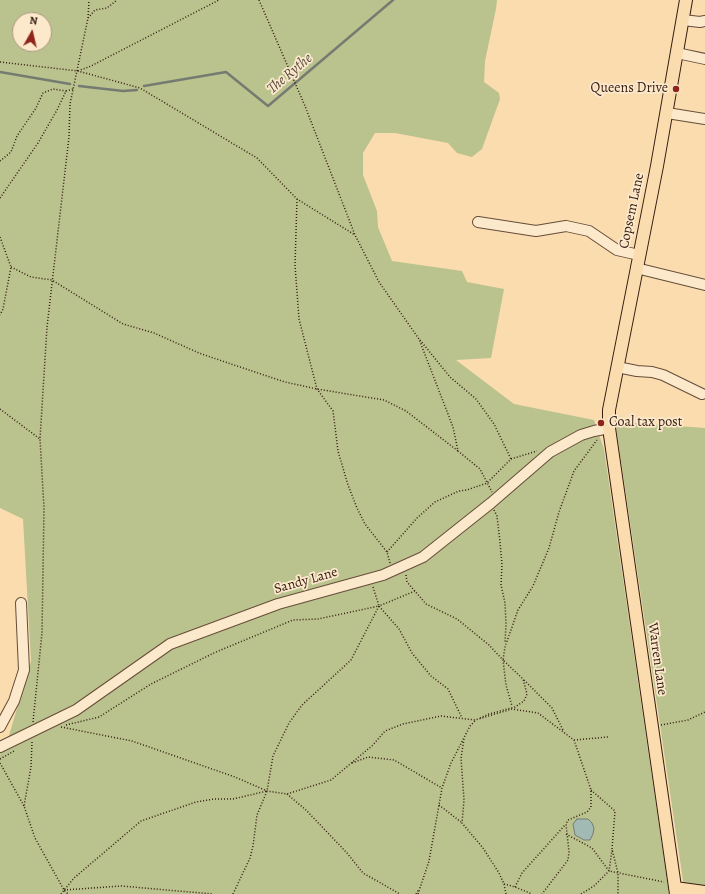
<!DOCTYPE html>
<html>
<head>
<meta charset="utf-8">
<style>
	body { margin:0 }
	#map { position:relative; width:705px; height:894px; overflow:hidden; background:#fadcaf; font-family:Alegreya,serif }
	canvas { display:block }
	.north { position:absolute; left:12px; top:12px; width:40px; height:40px; box-sizing:border-box; background:#fce8cb; border:1px solid #ac9781; border-radius:50%; rotate:8deg; font-size:11px; font-weight:700; line-height:16px; text-align:center; color:#351d11 }
	.north::after { content:''; display:block; margin:auto; width:14px; height:18px; background:#8f2418; clip-path:polygon(50% 0,100% 100%,50% 72%,0 100%) }
</style>
</head>
<body>
<div id="map">
<canvas width="705" height="894"></canvas>
<div class="north">N</div>
</div>
<script>
const ctx = document.querySelector('canvas').getContext('2d');
ctx.lineJoin = 'round';
function paint(path, color) { ctx.fillStyle = color; ctx.fill(path, 'evenodd'); }
const poly = rows => new Path2D(rows.map(r => 'M' + r).join(''));
function stroke(path, color, width, dash) { ctx.strokeStyle = color; ctx.lineWidth = width; ctx.lineCap = dash ? 'butt' : 'round'; ctx.setLineDash(dash || []); ctx.stroke(path); }
function write(font, color, halo, rows, align = 'center') {
  ctx.font = font + ' Alegreya,serif'; ctx.lineWidth = 3.5; ctx.setLineDash([]); ctx.textBaseline = 'middle'; ctx.strokeStyle = halo; ctx.fillStyle = color; for (const [text, x, y, turn = 0] of rows) {
    ctx.save(); ctx.translate(x, y); ctx.rotate((+turn || 0) * Math.PI / 180); ctx.textAlign = isNaN(turn) ? turn : align; if (halo) ctx.strokeText(text, 0, 0); ctx.fillText(text, 0, 0); ctx.restore();
  }
}
paint(poly([
	[0,0,497,0,496,9,485,61,484,82,499,93,500,99,482,149,472,157,457,153,448,143,395,133,375,133,363,153,363,175,377,211,378,227,392,261,462,271,467,282,504,289,491,358,456,360,514,404,594,420,604,449,669,894,0,894,0,747,8,739,31,661,23,519,0,508],
	[20,20,44,20,44,44,20,44],
	[622,422,705,428,705,894,685,894,616,427]
]), '#bac28e');
const water = poly([
	[577,819,588,819,592,823,594,828,593,834,590,840,584,840,575,835,573,824,577,819]
]);
paint(water, '#a1bab3');
stroke(water, '#767b72', 1);
stroke(poly([
	[0,72,70,84],
	[79,86,123,91,137,90],
	[144,86,226,72,268,106,393,0]
]), '#767b72', 2.5);
const minor = poly([
	[683,20,700,22,705,21],
	[677,53,705,59],
	[667,113,705,119],
	[478,222,536,231,566,226,589,231,617,250,639,255],
	[636,268,705,285],
	[617,367,637,371,652,372,663,375,702,394],
	[0,727,14,701,24,670,21,603],
	[0,747,76,710,170,644,278,604,383,575,423,557,491,503,550,452,581,435,594,431,609,428]
]);
const major = poly([
	[675,888,705,892],
	[676,894,609,428,609,410,657,166,686,0]
]);
stroke(minor, '#664d38', 12);
stroke(major, '#351d11', 14);
stroke(poly([
	[259,0,305,106,355,235,379,282,419,339,453,427,458,451,480,469,492,492],
	[88,18,95,10,107,8,117,0],
	[0,62,78,71,140,88,257,158,297,199,355,235],
	[78,71,91,66,219,0],
	[0,161,11,152,17,136,36,108,43,93,53,89,66,91],
	[0,198,38,143,57,110,66,91,73,89],
	[297,199,295,265,299,319,317,389,333,411,338,451,348,485,357,508,365,524,387,552,390,563],
	[0,237,11,267,3,309,0,315],
	[11,267,31,277,52,280,123,324,154,333,199,353,228,363,285,382,317,389,384,400,406,411,458,451],
	[420,340,450,377,476,399,494,424,511,459],
	[0,409,40,439],
	[494,510,497,516,500,542,502,565,501,585,505,603,506,624,505,643],
	[387,552,417,518,435,502,459,491,467,490,487,483,511,459,537,451],
	[406,575,407,582,426,604,457,619,489,645,503,660,506,685,512,706],
	[373,587,379,606],
	[524,680,552,708,563,730],
	[480,718,489,714,515,707,524,701,527,694,523,679,503,660,505,647,518,610,533,586,549,548,559,512,574,471,597,440],
	[33,722,42,633,44,508,40,439,47,327,69,137,70,104,88,18,89,0],
	[66,725,99,717,151,684,216,652,293,620,318,619,379,606,399,629,412,653,431,676,448,689,462,718],
	[661,725,688,720,705,712],
	[61,727,132,741,235,777,267,791,287,794,331,780,373,745,385,731,403,724,441,716,475,720,512,709,538,713,574,740,591,790,591,807,587,812,568,820,566,824,569,852,568,860,542,894],
	[464,739,461,758,464,800,462,823,483,848,499,873,504,884,506,894],
	[574,740,608,737],
	[32,742,31,767,24,806,35,838,64,890,68,894],
	[0,759,14,751],
	[0,763,24,806],
	[352,763,368,757,394,760,442,788],
	[591,790,615,811,612,849,618,873,618,894],
	[287,794,306,810,347,853,363,873,400,894],
	[439,805,461,822],
	[566,834,592,848,609,871,664,882],
	[504,884,515,887,532,894],
	[515,887,522,873,565,825],
	[64,890,121,886,213,894],
	[61,894,74,878,141,821,196,802,214,799,233,799,267,791],
	[233,894,250,858,253,846,257,815,267,791,273,756,289,723,302,705,351,660,379,606,415,591],
	[416,894,419,889],
	[418,894,429,861,442,788,451,763,470,726,475,721],
	[581,894,594,886,609,871,612,850]
]), '#351d11', 1.5, [1, 2]);
stroke(minor, '#fce8cb', 10);
stroke(major, '#fadcaf', 12);
for (const [x, y, r, color] of [
	[676,89,4,"#8f2418"],
	[601,423,4,"#8f2418"]
]) { const dot = new Path2D(); dot.arc(x, y, r, 0, 2 * Math.PI); ctx.fillStyle = color; ctx.fill(dot); stroke(dot, '#fce8cb', 1.5); }
write('14px', '#351d11', '#fce8cb', [
	["Queens Drive",668,89],
	["Coal tax post",609,423,"left"]
], 'right');
write('14px', '#351d11', '#fce8cb', [
	["Copsem Lane",632,211,-78],
	["Sandy Lane",306,581,-16],
	["Warren Lane",657,659,82]
]);
write('italic 15px', '#554c42', '#fce8cb', [
	["The Rythe",290,74,-40]
]);
</script>
</body>
</html>
